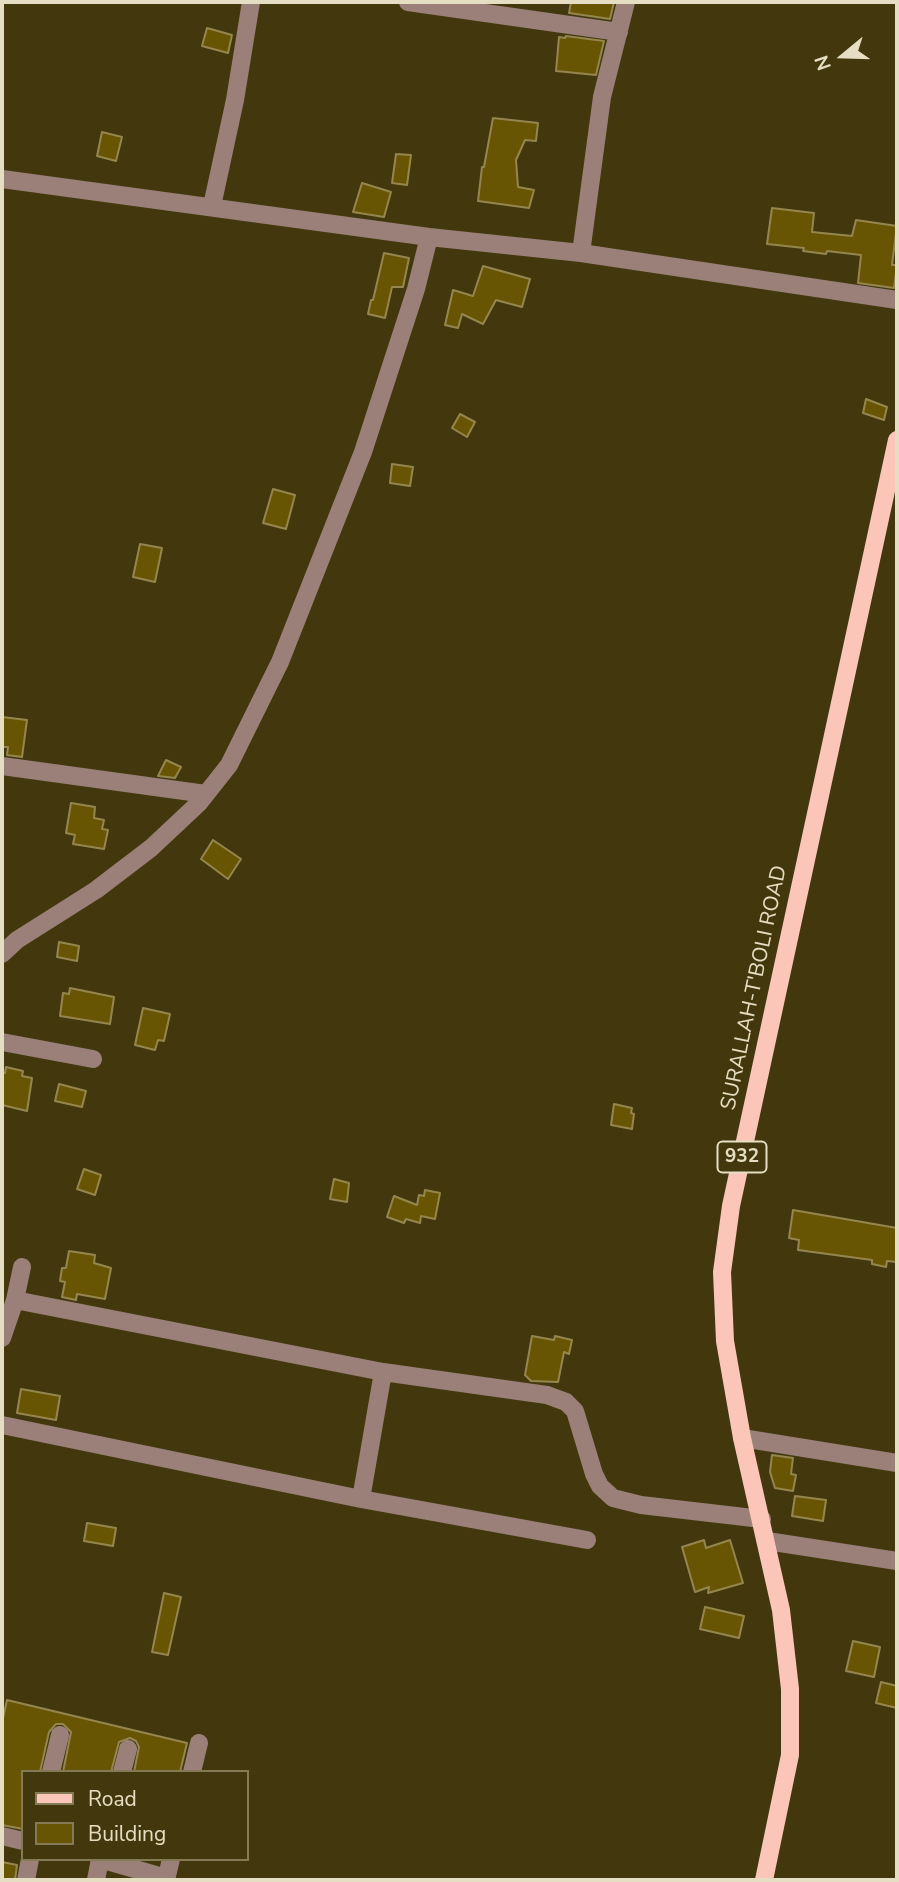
<!DOCTYPE html>
<html>
<head>
<meta charset="utf-8">
<style>
	body { margin:0 }
	#map { position:relative; width:899px; height:1882px; overflow:hidden; background:#43380d; font-family:"Nunito Sans",sans-serif }
	canvas { display:block }
	.frame { position:absolute; inset:0; border:4px solid #e6dec2; pointer-events:none }
	.legend { position:absolute; left:21px; top:1770px; width:228px; height:91px; box-sizing:border-box; background:#43380d; border:2px solid #847a55; margin:0; padding:9px 12px; list-style:none; font-size:21px; color:#e6dec2 }
	.legend li { display:flex; align-items:center; gap:14px; height:35px }
	.legend b { width:35px; border:2px solid #847a55 }
	.north { position:absolute; left:808px; top:21px; width:70px; height:70px; -webkit-text-stroke:5px #43380d; paint-order:stroke; rotate:251deg; font-size:19px; font-weight:700; line-height:28px; text-align:center; color:#e6dec2 }
	.north::after { content:''; display:block; margin:auto; width:24px; height:32px; background:#e6dec2; clip-path:polygon(50% 0,100% 100%,50% 72%,0 100%) }
</style>
</head>
<body>
<div id="map">
<canvas width="899" height="1882"></canvas>
<div class="frame"></div>
<ul class="legend">
<li><b style="height:9px;background:#fbc5b8"></b>Road</li>
<li><b style="height:19px;background:#675504"></b>Building</li>
</ul>
<div class="north">N</div>
</div>
<script>
const ctx = document.querySelector('canvas').getContext('2d');
ctx.lineJoin = 'round';
function paint(path, color) { ctx.fillStyle = color; ctx.fill(path, 'evenodd'); }
const poly = rows => new Path2D(rows.map(r => 'M' + r).join(''));
function stroke(path, color, width, dash) { ctx.strokeStyle = color; ctx.lineWidth = width; ctx.lineCap = dash ? 'butt' : 'round'; ctx.setLineDash(dash || []); ctx.stroke(path); }
function write(font, color, halo, rows, align = 'center') {
  ctx.font = font + ' "Nunito Sans",sans-serif'; ctx.lineWidth = 5; ctx.setLineDash([]); ctx.textBaseline = 'middle'; ctx.strokeStyle = halo; ctx.fillStyle = color; for (const [text, x, y, turn = 0] of rows) {
    ctx.save(); ctx.translate(x, y); ctx.rotate((+turn || 0) * Math.PI / 180); ctx.textAlign = isNaN(turn) ? turn : align; if (halo) ctx.strokeText(text, 0, 0); ctx.fillText(text, 0, 0); ctx.restore();
  }
}
const building = poly([
	[571,2,614,2,610,19,569,13,571,2],
	[207,28,232,35,228,53,202,46,207,28],
	[566,36,604,41,596,75,556,71,559,37,565,38,566,36],
	[493,118,538,123,536,141,525,140,516,160,518,187,534,190,529,208,478,201,482,167,484,167,493,118],
	[102,132,122,137,116,161,97,156,102,132],
	[396,154,411,155,407,185,392,183,396,154],
	[362,183,391,192,384,217,353,212,362,183],
	[772,208,814,213,812,232,852,236,856,220,897,226,892,265,897,265,894,288,858,283,861,255,827,251,826,254,803,251,804,248,767,244,772,208],
	[384,253,409,258,403,287,392,287,385,318,368,314,371,300,373,300,384,253],
	[483,266,530,279,522,307,496,300,483,324,462,314,458,328,445,325,453,290,473,296,483,266],
	[866,399,887,407,884,420,863,413,866,399],
	[460,414,475,422,467,437,452,428,460,414],
	[392,464,413,467,410,486,390,483,392,464],
	[273,489,295,495,286,529,263,523,273,489],
	[140,544,162,548,155,582,133,577,140,544],
	[2,717,27,720,22,757,7,755,8,747,2,747,2,717],
	[166,760,181,767,175,778,158,776,166,760],
	[71,803,95,807,94,818,104,820,102,829,108,830,104,849,73,844,75,835,66,833,71,803],
	[213,840,241,859,228,879,201,859,213,840],
	[59,942,79,946,77,961,57,957,59,942],
	[70,988,114,997,110,1024,60,1016,63,993,69,994,70,988],
	[143,1008,170,1014,164,1041,158,1040,155,1050,135,1045,143,1008],
	[6,1067,23,1071,22,1076,32,1078,27,1111,2,1105,2,1073,5,1073,6,1067],
	[59,1084,86,1091,82,1107,55,1101,59,1084],
	[614,1104,632,1108,631,1113,634,1114,632,1129,611,1125,614,1104],
	[84,1169,101,1175,95,1195,77,1189,84,1169],
	[334,1179,349,1183,347,1202,330,1199,334,1179],
	[425,1190,440,1193,435,1219,421,1216,420,1223,406,1219,404,1223,387,1217,394,1196,417,1205,419,1195,424,1196,425,1190],
	[793,1210,897,1228,897,1262,887,1261,886,1267,872,1264,872,1260,798,1250,799,1240,789,1238,793,1210],
	[69,1251,95,1255,94,1263,111,1268,105,1299,77,1294,76,1300,62,1297,65,1282,60,1281,62,1268,66,1268,69,1251],
	[532,1336,554,1340,555,1336,572,1340,569,1354,564,1352,558,1382,531,1381,525,1375,532,1336],
	[21,1389,60,1396,56,1420,17,1413,21,1389],
	[772,1455,793,1458,791,1474,796,1475,793,1491,775,1488,770,1472,772,1455],
	[795,1496,826,1500,823,1521,792,1516,795,1496],
	[87,1523,116,1528,113,1546,84,1541,87,1523],
	[704,1540,706,1548,730,1540,743,1583,708,1593,709,1587,695,1592,682,1547,704,1540],
	[164,1593,181,1597,168,1655,152,1652,164,1593],
	[705,1607,744,1616,739,1638,700,1629,705,1607],
	[853,1641,880,1647,874,1677,846,1671,853,1641],
	[881,1682,897,1686,897,1708,876,1703,881,1682],
	[7,1700,187,1743,180,1772,134,1772,139,1747,136,1741,130,1738,119,1742,111,1772,63,1772,71,1732,63,1724,56,1724,49,1732,40,1772,23,1772,23,1829,2,1825,2,1723,7,1700],
	[2,1862,17,1865,15,1880,2,1880,2,1862]
]);
paint(building, '#675504');
stroke(building, '#95864f', 2);
stroke(poly([
	[408,2,619,32],
	[2,179,429,237,581,253,897,300],
	[212,206,235,100,251,2],
	[581,253,602,97,626,2],
	[2,766,206,794],
	[2,954,17,940,96,890,151,848,199,803,229,765,280,662,363,452,416,289,429,237],
	[2,1042,93,1059],
	[15,1300,383,1372,547,1395,566,1402,575,1411,594,1474,600,1486,613,1498,641,1505,762,1519],
	[2,1338,15,1300,22,1267],
	[2,1425,361,1499,587,1540],
	[742,1438,897,1463],
	[361,1499,383,1372],
	[767,1541,897,1561],
	[51,1772,60,1735],
	[122,1772,128,1749],
	[192,1772,199,1743],
	[2,1836,23,1841],
	[100,1859,166,1878],
	[26,1880,30,1859],
	[96,1880,100,1859],
	[166,1880,171,1859]
]), '#9a8079', 18);
stroke(poly([
	[764,1880,790,1755,790,1689,781,1610,742,1438,725,1341,722,1272,731,1206,897,440]
]), '#fbc5b8', 18);
for (const [x, y, w] of [
	[742,1157,49]
]) { const box = new Path2D(); box.roundRect(x - w / 2, y - 15.5, w, 31, 5); ctx.fillStyle = '#43380d'; ctx.fill(box); stroke(box, '#e6dec2', 2); }
write('bold 19px', '#e6dec2', null, [
	["932",742,1157]
]);
write('21px', '#e6dec2', '#43380d', [
	["SURALLAH-T'BOLI ROAD",755,988,-78]
]);
</script>
</body>
</html>
